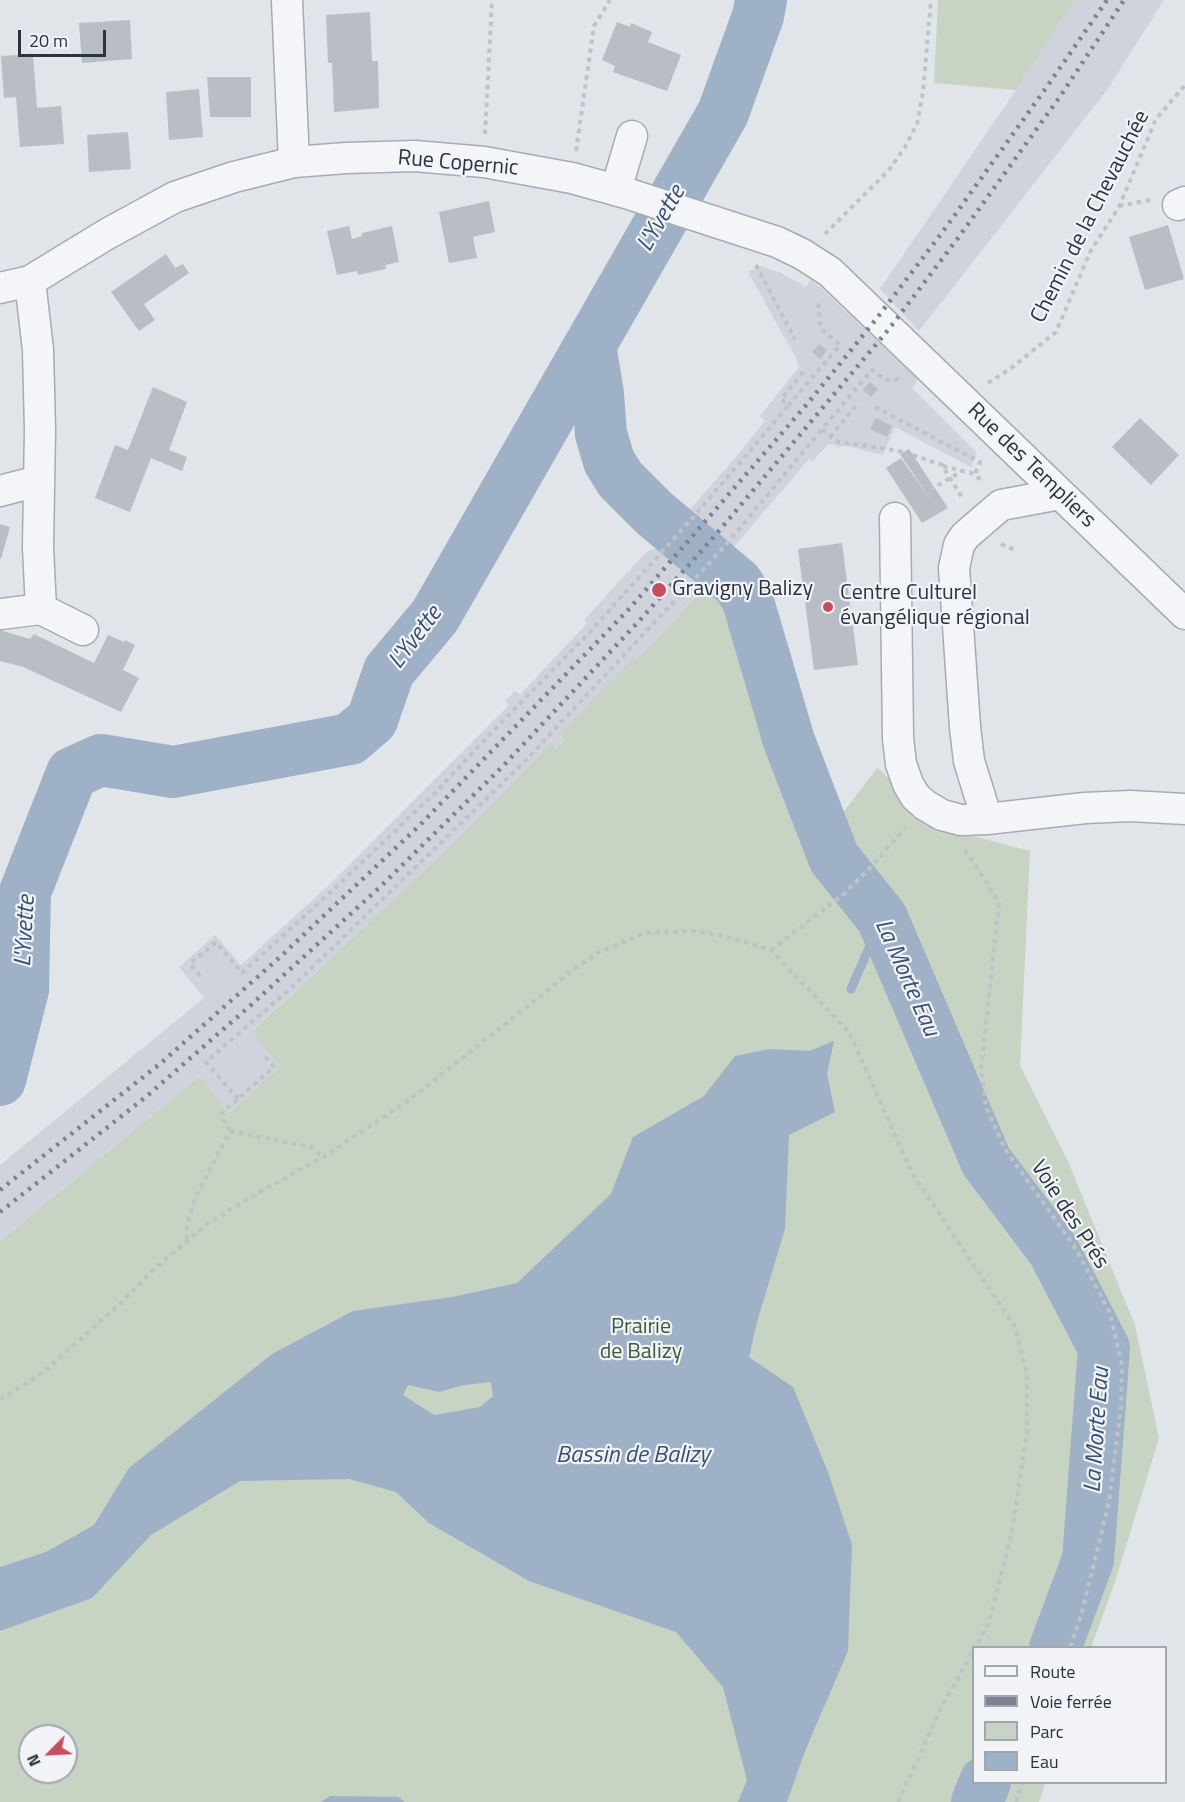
<!DOCTYPE html>
<html>
<head>
<meta charset="utf-8">
<style>
	body { margin:0 }
	#map { position:relative; width:1185px; height:1802px; overflow:hidden; background:#e1e4e9; font-family:"Titillium Web",sans-serif }
	canvas { display:block }
	.legend { position:absolute; left:972px; top:1646px; width:195px; height:138px; box-sizing:border-box; background:#f1f3f7; border:2px solid #a2a6ae; margin:0; padding:8px 10px; list-style:none; font-size:18px; color:#2b3240 }
	.legend li { display:flex; align-items:center; gap:12px; height:30px }
	.legend b { width:30px; border:2px solid #a2a6ae }
	.north { position:absolute; left:18px; top:1724px; width:60px; height:60px; box-sizing:border-box; background:#f1f3f7; border:2px solid #a2a6ae; border-radius:50%; rotate:246deg; font-size:16px; font-weight:700; line-height:24px; text-align:center; color:#2b3240 }
	.north::after { content:''; display:block; margin:auto; width:21px; height:27px; background:#c74e5c; clip-path:polygon(50% 0,100% 100%,50% 72%,0 100%) }
	.scale { position:absolute; left:18px; top:30px; width:88px; height:27px; box-sizing:border-box; border:3px solid #2b3240; border-top:0; padding-left:8px; font-size:18px; line-height:21px; white-space:nowrap; color:#2b3240; -webkit-text-stroke:4px #f1f3f7; paint-order:stroke }
</style>
</head>
<body>
<div id="map">
<canvas width="1185" height="1802"></canvas>
<ul class="legend">
<li><b style="height:8px;background:#f4f5f8"></b>Route</li>
<li><b style="height:8px;background:#7c8392"></b>Voie ferrée</li>
<li><b style="height:16px;background:#c7d3c3"></b>Parc</li>
<li><b style="height:16px;background:#9fb1c7"></b>Eau</li>
</ul>
<div class="north">N</div>
<div class="scale">20 m</div>
</div>
<script>
const ctx = document.querySelector('canvas').getContext('2d');
ctx.lineJoin = 'round';
function paint(path, color) { ctx.fillStyle = color; ctx.fill(path, 'evenodd'); }
const poly = rows => new Path2D(rows.map(r => 'M' + r).join(''));
function stroke(path, color, width, dash) { ctx.strokeStyle = color; ctx.lineWidth = width; ctx.lineCap = dash ? 'butt' : 'round'; ctx.setLineDash(dash || []); ctx.stroke(path); }
function write(font, color, halo, rows, align = 'center') {
  ctx.font = font + ' "Titillium Web",sans-serif'; ctx.lineWidth = 4.5; ctx.setLineDash([]); ctx.textBaseline = 'middle'; ctx.strokeStyle = halo; ctx.fillStyle = color; for (const [text, x, y, turn = 0] of rows) {
    ctx.save(); ctx.translate(x, y); ctx.rotate((+turn || 0) * Math.PI / 180); ctx.textAlign = isNaN(turn) ? turn : align; if (halo) ctx.strokeText(text, 0, 0); ctx.fillText(text, 0, 0); ctx.restore();
  }
}
paint(poly([
	[1075,0,1164,0,1107,90,919,331,880,289,1016,90],
	[762,266,781,273,806,287,810,280,821,288,913,375,918,380,912,388,977,453,971,467,895,427,883,455,847,446,838,447,833,444,827,445,812,462,809,459,703,583,699,592,637,660,635,657,561,734,566,738,555,748,551,744,472,825,341,949,252,1030,278,1064,278,1069,228,1113,201,1075,0,1241,0,1165,204,998,179,967,215,935,241,965,329,885,509,705,505,701,515,691,520,695,545,668,587,623,584,620,645,553,656,548,736,457,765,421,760,416,799,367,796,358,748,272]
]), '#d0d3db');
paint(poly([
	[938,0,1075,0,1016,90,934,83],
	[710,575,734,600,786,780,814,851,877,768,949,830,1030,851,1020,1065,1067,1159,1135,1325,1159,1438,1115,1582,1091,1647,974,1648,974,1782,1045,1783,1039,1802,0,1802,0,1241,201,1075,228,1113,278,1069,278,1064,252,1031,341,949,472,825,551,743,556,748,565,739,561,733,634,657,637,660,699,593,703,583],
	[30,1736,66,1736,66,1772,30,1772]
]), '#c7d3c3');
paint(poly([
	[834,1041,827,1074,835,1112,789,1135,785,1229,757,1322,749,1357,793,1387,828,1472,852,1545,848,1651,805,1751,787,1802,738,1802,747,1780,723,1687,676,1632,529,1581,429,1523,396,1492,349,1479,240,1481,151,1535,92,1598,0,1631,0,1567,46,1552,94,1525,129,1468,272,1354,353,1311,452,1297,517,1283,611,1194,633,1137,704,1096,735,1056,770,1049,809,1051],
	[491,1382,493,1396,480,1407,434,1415,403,1395,408,1385,439,1392,464,1385],
	[330,1796,398,1797,405,1802,321,1802]
]), '#9fb1c7');
stroke(poly([
	[851,989,882,918]
]), '#9fb1c7', 9);
stroke(poly([
	[590,345,598,394,601,434,609,461,620,479,654,513,737,583,747,598,789,741,834,858,882,918,986,1161,1053,1250,1104,1348,1088,1560,1055,1648],
	[0,1080,23,990,25,892,72,773,101,760,173,772,350,739,372,720,389,671,435,616,723,113,758,16,761,0],
	[977,1802,985,1782]
]), '#9fb1c7', 52);
paint(poly([
	[370,12,372,61,378,61,379,108,334,112,332,63,328,63,326,15],
	[130,20,132,59,82,63,79,23],
	[617,22,630,27,631,23,652,32,648,42,681,55,667,91,613,72,615,66,602,60],
	[33,54,37,108,61,106,64,144,20,147,16,97,4,98,1,56],
	[207,77,251,77,251,117,210,117],
	[199,89,203,137,169,140,166,92],
	[128,132,131,169,89,172,87,135],
	[489,201,495,232,473,237,477,258,449,263,439,212],
	[1168,225,1184,279,1145,290,1129,237],
	[349,226,352,239,362,236,362,233,392,226,399,262,385,265,386,269,358,275,357,271,337,275,327,231],
	[166,254,175,268,183,264,189,273,144,304,155,320,139,331,111,292],
	[819,344,827,350,820,359,812,352],
	[870,382,878,389,871,397,863,390],
	[153,387,187,402,169,450,187,457,182,471,151,458,130,512,95,498,115,445,128,450],
	[876,418,892,426,887,437,870,429],
	[1140,418,1179,455,1151,485,1112,447],
	[909,449,948,508,922,523,886,468,901,458,932,502,900,454],
	[0,524,10,527,1,559,0,559],
	[842,543,858,665,814,670,798,549],
	[0,630,30,639,34,634,94,663,108,635,124,642,125,640,135,645,123,670,139,678,121,712,23,667,0,661]
]), '#b9bdc6');
const minor = poly([
	[287,0,294,162],
	[616,190,632,136],
	[1178,205,1185,202],
	[30,281,38,350,40,430,38,547,41,609],
	[0,288,30,281,107,234,175,197,234,177,294,162,346,158,415,156,484,162,572,178,626,193,777,242,802,254,830,272,1185,614],
	[0,491,38,481],
	[895,518,898,738,901,764,908,784,915,796,925,805,942,815,961,820,987,819,1085,808,1130,806,1185,809],
	[1,614,41,609,83,630],
	[987,819,969,761,965,727,954,568,959,545,965,536,1001,505,1060,494]
]);
stroke(minor, '#a7abb3', 33);
stroke(poly([
	[485,134,492,0],
	[576,151,594,26,610,0],
	[1119,206,1150,200],
	[825,234,889,170,905,147,917,124,923,92,931,0],
	[756,265,795,339],
	[816,355,820,351],
	[803,372,781,399,788,406,840,345,821,329,818,302],
	[899,379,886,380,872,370,822,429,835,441,905,452],
	[988,383,1010,369,1056,332,1090,252,1119,207,1156,119,1185,85],
	[867,394,870,389],
	[875,407,980,462,975,474,982,482],
	[830,437,856,406],
	[913,455,942,465,963,499],
	[943,466,975,474],
	[930,490,962,471],
	[1001,544,1017,551],
	[965,850,987,883,999,904,981,1069,986,1107,1005,1149,1076,1249,1110,1313,1122,1365,1121,1406,1109,1502,1082,1612,1070,1648],
	[771,950,844,894,871,867,905,828],
	[200,976,190,964,216,942,242,973,333,890,436,792,492,732,588,634,696,514,788,406],
	[238,1099,206,1062,293,986,525,761,694,580,731,539,822,429],
	[230,1131,221,1114,274,1067,263,1054],
	[230,1131,311,1147,323,1157],
	[187,1239,187,1224,196,1196,230,1131],
	[0,1399,21,1387,47,1369,121,1303,152,1271,208,1223,256,1194,323,1157,408,1101,577,967,600,952,644,933,693,931,724,936,771,950,849,1032,912,1173,1015,1327,1027,1375,1027,1432,1012,1531,989,1622,975,1648],
	[898,1802,942,1706,974,1650],
	[1016,1802,1023,1782]
]), '#c0c2c8', 4, [4.5, 4.5]);
stroke(minor, '#f4f5f8', 30);
stroke(poly([
	[0,1190,161,1063,280,957,420,825,630,608,808,403,877,318,944,230,1046,88,1107,0],
	[0,1212,147,1096,251,1005,380,887,503,766,640,620,718,532,889,329,958,238,1059,98,1124,0]
]), '#7c8392', 4.5, [3, 6]);
for (const [x, y, r, color] of [
	[659,590,8,"#c74e5c"],
	[828,607,6,"#c74e5c"]
]) { const dot = new Path2D(); dot.arc(x, y, r, 0, 2 * Math.PI); ctx.fillStyle = color; ctx.fill(dot); stroke(dot, '#f1f3f7', 2); }
write('22px', '#2b3240', '#f1f3f7', [
	["Rue Copernic",458,164,5],
	["Chemin de la Chevauchée",1091,217,-63],
	["Rue des Templiers",1031,466,44],
	["Voie des Prés",1069,1215,57]
]);
write('22px', '#2b3240', '#f1f3f7', [
	["Gravigny Balizy",672,590],
	["Centre Culturel",840,594],
	["évangélique régional",840,619]
], 'left');
write('22px', '#3e5b39', '#f1f3f7', [
	["Prairie",641,1328],
	["de Balizy",641,1353]
]);
write('italic 24px', '#374f72', '#f1f3f7', [
	["L'Yvette",662,219,-60],
	["L'Yvette",416,638,-53],
	["L'Yvette",26,931,-87],
	["La Morte Eau",906,978,66],
	["La Morte Eau",1098,1430,-86],
	["Bassin de Balizy",633,1456]
]);
</script>
</body>
</html>
